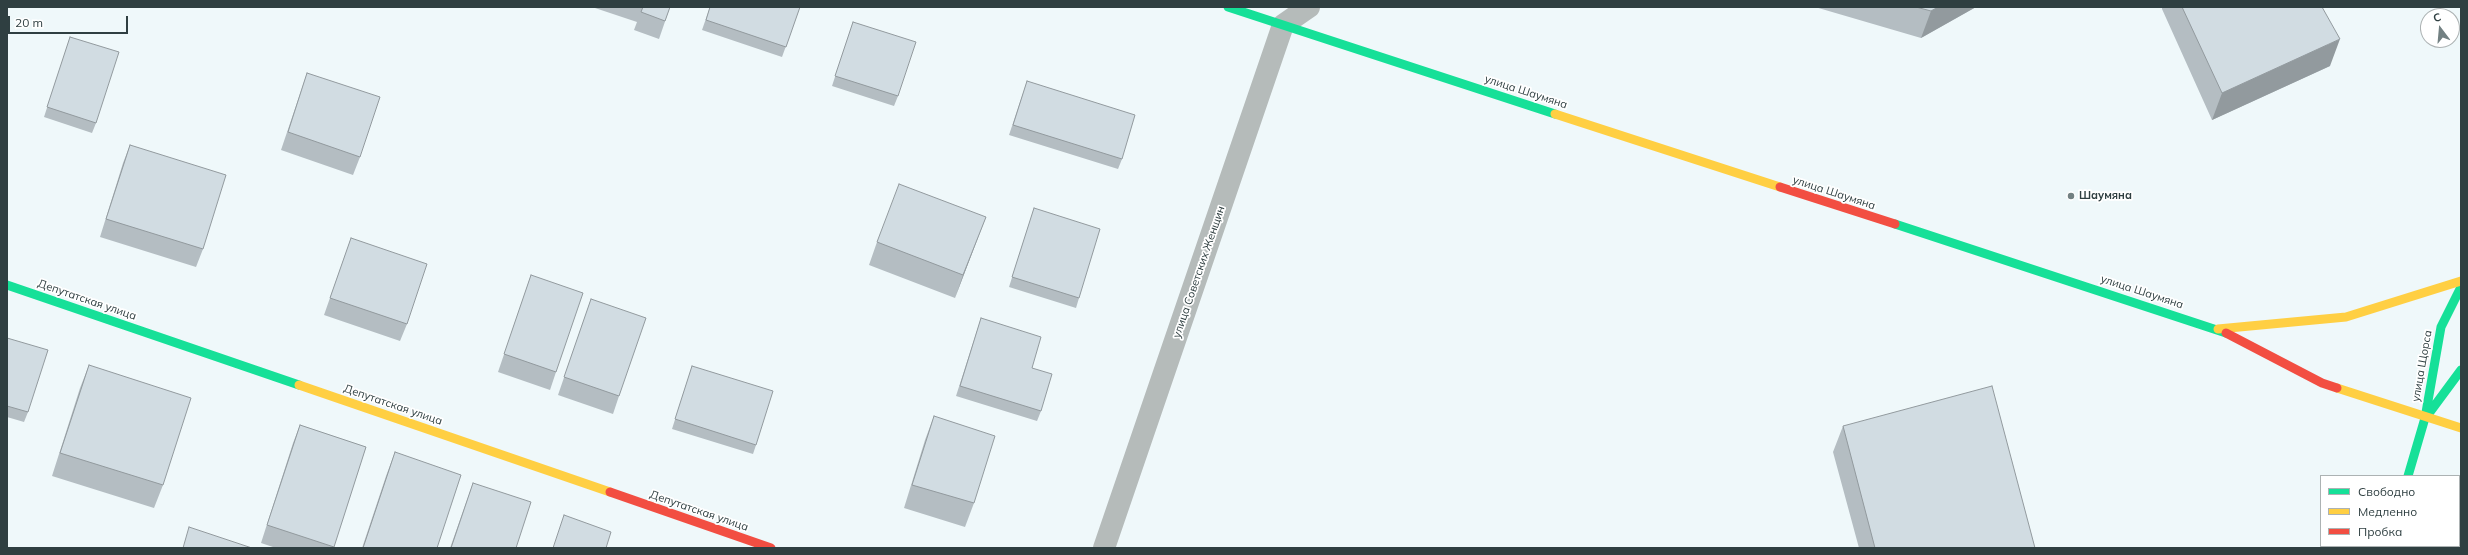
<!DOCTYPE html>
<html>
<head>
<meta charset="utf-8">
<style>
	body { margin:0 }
	#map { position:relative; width:2468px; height:555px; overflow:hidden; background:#eff8fa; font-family:Mulish,sans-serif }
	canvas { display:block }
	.frame { position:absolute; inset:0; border:8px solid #2f3f41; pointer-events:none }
	.legend { position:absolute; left:2320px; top:475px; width:140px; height:72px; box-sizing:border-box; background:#fff; border:1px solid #acb2b3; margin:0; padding:5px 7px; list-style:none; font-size:12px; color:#2f3f41 }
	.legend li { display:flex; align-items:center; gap:8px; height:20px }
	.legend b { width:20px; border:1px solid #acb2b3 }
	.north { position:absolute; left:2420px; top:8px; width:40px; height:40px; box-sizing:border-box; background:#fff; border:1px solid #acb2b3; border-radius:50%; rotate:344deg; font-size:11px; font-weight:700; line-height:16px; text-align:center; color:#2f3f41 }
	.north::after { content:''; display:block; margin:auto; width:14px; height:18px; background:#728082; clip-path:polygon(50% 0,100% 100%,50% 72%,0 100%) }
	.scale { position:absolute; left:8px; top:16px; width:120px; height:18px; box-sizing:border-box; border:2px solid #2f3f41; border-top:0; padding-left:5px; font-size:12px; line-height:14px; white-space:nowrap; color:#2f3f41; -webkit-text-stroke:3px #fff; paint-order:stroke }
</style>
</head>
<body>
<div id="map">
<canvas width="2468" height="555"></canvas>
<div class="frame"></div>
<ul class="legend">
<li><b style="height:5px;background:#16e098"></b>Свободно</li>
<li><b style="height:5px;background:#ffcf43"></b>Медленно</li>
<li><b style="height:5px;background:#f24e42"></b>Пробка</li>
</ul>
<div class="north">С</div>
<div class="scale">20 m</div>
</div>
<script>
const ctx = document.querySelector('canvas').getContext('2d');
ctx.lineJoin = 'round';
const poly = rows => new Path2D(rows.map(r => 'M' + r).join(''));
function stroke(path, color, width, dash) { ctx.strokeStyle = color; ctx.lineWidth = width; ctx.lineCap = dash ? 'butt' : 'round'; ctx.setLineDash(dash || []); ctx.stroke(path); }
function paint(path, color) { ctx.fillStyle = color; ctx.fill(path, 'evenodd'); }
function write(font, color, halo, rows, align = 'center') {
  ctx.font = font + ' Mulish,sans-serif'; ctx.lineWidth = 3.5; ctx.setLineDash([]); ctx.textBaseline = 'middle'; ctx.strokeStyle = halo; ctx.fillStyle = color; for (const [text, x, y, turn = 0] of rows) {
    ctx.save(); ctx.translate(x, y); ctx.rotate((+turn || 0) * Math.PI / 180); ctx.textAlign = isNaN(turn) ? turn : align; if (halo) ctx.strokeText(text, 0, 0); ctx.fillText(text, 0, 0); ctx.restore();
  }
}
stroke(poly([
	[1104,548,1283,25,1309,7]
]), '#b5bbba', 22);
stroke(poly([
	[1228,7,1555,114],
	[1895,224,2226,333],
	[7,285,299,385],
	[2427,416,2461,370],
	[2408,476,2425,418,2441,327,2461,287],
	[2386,546,2386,548]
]), '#16e098', 9);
stroke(poly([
	[1555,114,1780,187],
	[2218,329,2346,317,2461,281],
	[299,385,610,492],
	[2337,388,2461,428]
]), '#ffcf43', 9);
stroke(poly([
	[1780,187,1895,224],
	[2226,333,2322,383,2337,388],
	[610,492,771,548]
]), '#f24e42', 9);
paint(poly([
	[592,7,670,7,659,39,634,30,637,22],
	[710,7,800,7,782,57,702,30],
	[1815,7,1976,7,1921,38],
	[2162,7,2322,7,2330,66,2212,120,2162,9],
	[853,22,898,96,894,106,832,86],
	[70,37,96,123,92,133,44,117],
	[307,73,360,157,353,175,281,150],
	[1027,81,1122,159,1118,169,1009,135],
	[130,145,203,249,196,267,100,237,123,163],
	[1034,208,1079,298,1076,308,1009,287],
	[986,217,955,298,869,265,877,242],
	[351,238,407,324,400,341,324,315],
	[531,275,556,372,550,390,498,372],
	[591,299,619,396,613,414,558,395],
	[981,318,1032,368,1041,411,1037,421,956,396],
	[7,338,28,412,24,422,7,417],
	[89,365,163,485,154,508,52,476,80,388],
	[692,366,756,445,753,454,672,429],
	[934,416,974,503,965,527,904,508,925,440],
	[300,425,366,447,333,548,276,548,261,543,293,443],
	[1843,426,2035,548,1859,548,1833,452],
	[395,452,437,548,362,548,386,476],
	[473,483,516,548,450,548]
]), '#b4bdc2');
paint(poly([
	[1938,7,1976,7,1921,38,1931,11],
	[2340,39,2330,66,2212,120,2222,93],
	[986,217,977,240,955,298,963,275]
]), '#929a9e');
const building = poly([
	[643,7,670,7,665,21,641,12,643,7],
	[710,7,800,7,786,47,706,20,710,7],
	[1916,7,1938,7,1931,11,1916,7],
	[2182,7,2322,7,2340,39,2222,93,2182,7],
	[853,22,916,42,898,96,835,76,853,22],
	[70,37,119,52,96,123,47,107,70,37],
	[307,73,380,97,360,157,288,132,307,73],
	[1027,81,1135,115,1122,159,1013,125,1027,81],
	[130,145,226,175,203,249,106,219,130,145],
	[899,184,986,217,963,275,877,242,899,184],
	[1034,208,1100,229,1079,298,1012,277,1034,208],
	[351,238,427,264,407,324,330,298,351,238],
	[531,275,583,293,556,372,504,354,531,275],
	[591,299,646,318,619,396,564,377,591,299],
	[981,318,1041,337,1032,368,1052,374,1041,411,960,386,981,318],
	[7,338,48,350,28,412,7,406,7,338],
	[89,365,191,398,163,485,60,453,89,365],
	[692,366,773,391,756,445,675,419,692,366],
	[1992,386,2035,548,1875,548,1843,426,1992,386],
	[934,416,995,436,974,503,912,485,934,416],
	[300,425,366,447,334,547,267,525,300,425],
	[395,452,461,475,437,548,363,548,395,452],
	[473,483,531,502,516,548,451,548,473,483],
	[564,515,611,532,606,548,553,548,564,515],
	[189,527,252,548,183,548,189,527]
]);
paint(building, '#d1dce2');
stroke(building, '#929a9e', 1);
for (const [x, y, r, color] of [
	[2071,196,4,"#728082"]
]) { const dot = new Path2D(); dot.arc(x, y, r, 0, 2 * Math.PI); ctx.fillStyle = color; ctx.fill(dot); stroke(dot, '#fff', 1.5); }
write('11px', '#2f3f41', '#fff', [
	["улица Шаумяна",1526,92,18],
	["улица Шаумяна",1834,193,18],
	["улица Советских Женщин",1199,272,-71],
	["улица Шаумяна",2142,292,18],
	["Депутатская улица",87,300,19],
	["улица Щорса",2422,366,-80],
	["Депутатская улица",393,405,19],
	["Депутатская улица",699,511,19]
]);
write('bold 11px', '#2f3f41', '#fff', [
	["Шаумяна",2079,196]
], 'left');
</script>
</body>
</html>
